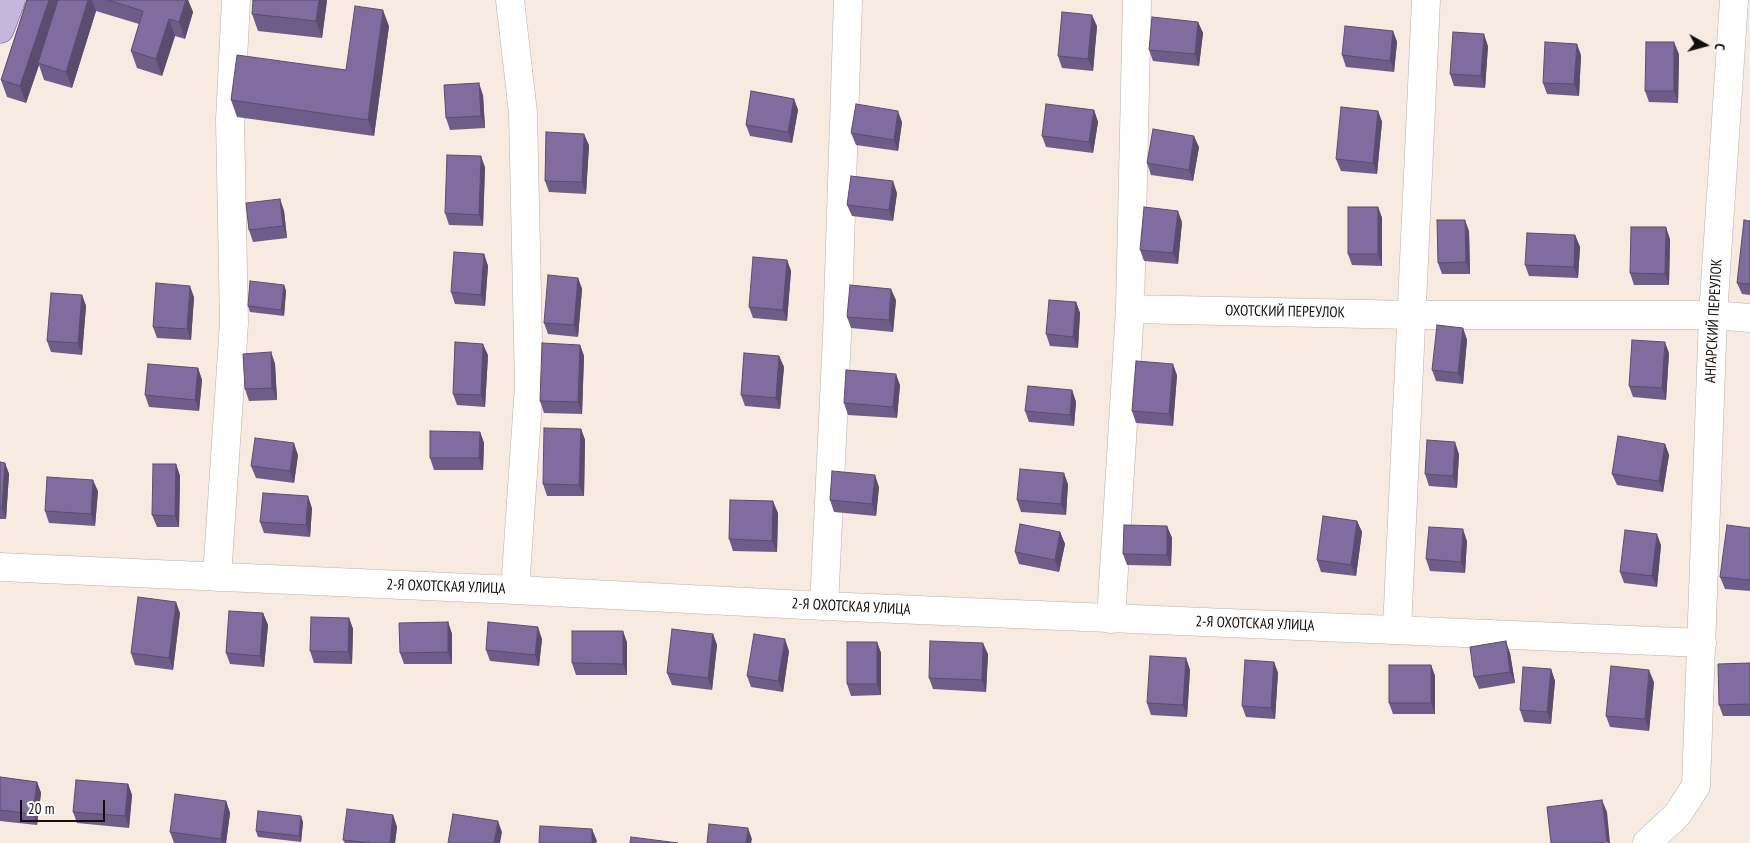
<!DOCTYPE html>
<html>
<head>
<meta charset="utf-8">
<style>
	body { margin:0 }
	#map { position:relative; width:1750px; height:843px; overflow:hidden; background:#f7eae0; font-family:"PT Sans Narrow",sans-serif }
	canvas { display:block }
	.north { position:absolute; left:1680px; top:20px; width:50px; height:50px; -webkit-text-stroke:4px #fff; paint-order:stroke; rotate:97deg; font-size:14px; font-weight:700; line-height:20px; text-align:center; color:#120e0b }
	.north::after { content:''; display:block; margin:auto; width:18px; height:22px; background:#120e0b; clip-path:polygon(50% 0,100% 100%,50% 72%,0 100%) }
	.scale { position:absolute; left:20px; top:800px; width:85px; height:22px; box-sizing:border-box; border:2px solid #120e0b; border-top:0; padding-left:6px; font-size:15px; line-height:18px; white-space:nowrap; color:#120e0b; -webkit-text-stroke:4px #fff; paint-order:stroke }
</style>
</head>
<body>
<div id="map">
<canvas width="1750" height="843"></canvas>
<div class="north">С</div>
<div class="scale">20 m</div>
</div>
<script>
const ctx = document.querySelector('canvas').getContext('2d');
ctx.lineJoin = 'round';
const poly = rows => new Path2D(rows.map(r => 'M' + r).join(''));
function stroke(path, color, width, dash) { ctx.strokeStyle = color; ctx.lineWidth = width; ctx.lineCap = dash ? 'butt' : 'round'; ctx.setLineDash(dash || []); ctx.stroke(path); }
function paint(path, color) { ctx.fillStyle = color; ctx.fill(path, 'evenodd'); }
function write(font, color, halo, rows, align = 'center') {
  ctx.font = font + ' "PT Sans Narrow",sans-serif'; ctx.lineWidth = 4; ctx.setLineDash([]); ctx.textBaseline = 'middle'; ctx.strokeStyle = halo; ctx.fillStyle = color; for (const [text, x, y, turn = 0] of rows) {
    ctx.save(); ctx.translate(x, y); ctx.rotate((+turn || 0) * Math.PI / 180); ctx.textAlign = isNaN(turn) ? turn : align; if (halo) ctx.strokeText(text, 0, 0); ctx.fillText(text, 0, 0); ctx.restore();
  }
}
const minor = poly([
	[510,0,523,113,529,385,515,590],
	[1137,0,1130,309,1412,315,1713,315,1750,318],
	[0,567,515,590,824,606,1702,643],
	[217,577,234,323,230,120,236,0],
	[824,606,837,336,848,0],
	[1111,619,1130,309],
	[1397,629,1426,0],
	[1647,843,1677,815,1696,786,1713,315,1734,0]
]);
const major = poly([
	[0,29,11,0]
]);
stroke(minor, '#bcafa6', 29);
stroke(major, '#6d5b85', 29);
stroke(minor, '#fff', 28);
stroke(major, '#c5b6dd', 28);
paint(poly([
	[27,0,188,0,193,12,185,39,175,36,162,76,137,68,131,51,139,24,96,11,72,88,44,80,39,65,26,103,7,97,1,80],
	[327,0,322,38,258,31,252,14],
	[1198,22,1203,33,1199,66,1153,61,1149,50],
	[389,26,374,136,237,117,231,100,346,70],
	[1097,26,1093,71,1062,68,1058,56],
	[1393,31,1397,42,1394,72,1346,67,1342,55],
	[1488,46,1485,88,1454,86,1450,74],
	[1679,54,1678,103,1649,102,1645,91],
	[1581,55,1579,96,1547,94,1543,83],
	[483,95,485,128,450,130,446,118],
	[794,99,798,110,792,143,750,136,746,125],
	[1094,110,1098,122,1093,153,1046,147,1042,136],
	[1378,111,1382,122,1377,174,1341,171,1336,159],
	[902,122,898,151,856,145,851,133],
	[589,145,586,194,549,192,545,181],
	[1199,147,1193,181,1151,175,1147,163],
	[485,167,483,226,449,225,445,213],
	[897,193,893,221,852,216,847,205],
	[280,199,284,211,287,238,253,242,249,230],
	[1378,207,1382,218,1382,266,1352,265,1348,254],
	[1750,221,1750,295,1742,294,1737,283],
	[1182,222,1178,264,1144,261,1140,250],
	[1469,231,1470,274,1442,274,1438,263],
	[1575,235,1580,247,1578,278,1529,276,1525,265],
	[1670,239,1669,285,1634,285,1630,273],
	[484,254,488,266,485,306,455,304,451,292],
	[787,260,791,271,787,321,753,318,749,307],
	[578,278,582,289,578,337,548,334,544,323],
	[284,285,286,291,284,316,250,312,248,306],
	[82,295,86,306,82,355,51,352,47,341],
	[194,297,191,340,157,338,153,327],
	[896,300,893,332,851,328,847,317],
	[1076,302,1080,313,1078,348,1050,346,1046,334],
	[1463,328,1467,340,1463,384,1436,381,1432,370],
	[580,345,584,356,582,414,544,413,540,401],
	[271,352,275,364,277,400,249,401,245,389],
	[1669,353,1666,400,1633,397,1629,386],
	[488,355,485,407,457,405,453,394],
	[779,356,784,367,780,409,745,406,741,395],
	[198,368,202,380,199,411,149,407,145,395],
	[1177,375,1173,426,1136,423,1132,411],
	[900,385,897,418,848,415,844,403],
	[1072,390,1076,402,1074,426,1029,422,1025,411],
	[581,429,585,440,584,496,547,496,543,484],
	[480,432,484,443,483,470,434,470,430,458],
	[1665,444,1669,455,1663,492,1617,485,1612,474],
	[1459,454,1457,488,1429,486,1425,474],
	[298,455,294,483,256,478,251,466],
	[0,462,5,463,9,474,6,519,0,519],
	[176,464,180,476,179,527,157,527,152,515],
	[1068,484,1066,515,1021,512,1017,500],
	[879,487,876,516,834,512,830,500],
	[98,491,95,526,49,523,45,511],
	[312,508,310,537,264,533,260,522],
	[778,513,777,552,733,551,729,539],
	[1357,521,1362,532,1356,576,1321,572,1317,560],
	[1167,526,1172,538,1171,566,1127,565,1123,554],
	[1750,528,1750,591,1725,589,1720,577],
	[1060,532,1065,544,1059,572,1019,564,1015,552],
	[1467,541,1465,573,1430,571,1426,559],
	[1661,545,1657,587,1624,583,1620,572],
	[180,613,173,670,135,665,131,653],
	[263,613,268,625,264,667,230,664,226,653],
	[349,618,353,629,352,664,314,663,310,651],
	[448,622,452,634,452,664,404,664,400,653],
	[713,634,717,645,712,690,672,685,667,673],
	[542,639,539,666,490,661,486,650],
	[627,642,627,675,576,675,572,663],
	[877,642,881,653,881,695,851,696,847,684],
	[789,651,783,692,751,687,747,676],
	[1510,653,1515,683,1479,689,1474,677],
	[988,654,986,692,933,689,929,678],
	[1186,658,1190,670,1187,717,1151,715,1147,703],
	[1274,662,1278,673,1275,719,1246,717,1242,706],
	[1750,663,1750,716,1723,716,1719,705],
	[1431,665,1435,676,1435,714,1393,714,1389,703],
	[1551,669,1555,681,1551,724,1524,722,1520,710],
	[1654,682,1649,731,1610,727,1606,716],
	[0,777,37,782,41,793,37,825,0,821],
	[128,784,132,795,129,828,77,823,73,812],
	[226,801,230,813,226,843,174,843,170,832],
	[393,815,397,827,395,843,345,843,343,840],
	[303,822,301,842,258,837,256,831]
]), '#6e5d89');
paint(poly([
	[49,0,60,0,38,63,39,65,26,103,20,86],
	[88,0,92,0,96,11,72,88,66,72],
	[186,0,188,0,193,12,185,39,179,22],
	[319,0,327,0,322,38,316,21],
	[383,10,389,26,374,136,368,120],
	[1092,15,1097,26,1093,71,1088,59],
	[169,19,175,36,162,76,156,59],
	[1198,22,1203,33,1199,66,1195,54],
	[1393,31,1397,42,1394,72,1390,61],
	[1484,34,1488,46,1485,88,1481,76],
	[1674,42,1679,54,1678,103,1674,91],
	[1577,44,1581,55,1579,96,1574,84],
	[479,83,483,95,485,128,481,116],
	[794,99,798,110,792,143,788,132],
	[1094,110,1098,122,1093,153,1089,142],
	[898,111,902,122,898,151,894,140],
	[1378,111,1382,122,1377,174,1373,163],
	[584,134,589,145,586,194,582,182],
	[1194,136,1199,147,1193,181,1189,170],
	[481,156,485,167,483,226,479,215],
	[893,181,897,193,893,221,889,210],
	[280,199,284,211,287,238,283,226],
	[1378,207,1382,218,1382,266,1378,254],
	[1178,211,1182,222,1178,264,1173,253],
	[1465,220,1469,231,1470,274,1466,262],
	[1666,227,1670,239,1669,285,1665,274],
	[1575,235,1580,247,1578,278,1574,267],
	[484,254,488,266,485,306,481,295],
	[787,260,791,271,787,321,783,310],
	[578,278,582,289,578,337,574,325],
	[284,285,286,291,284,316,281,310],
	[190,286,194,297,191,340,187,329],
	[891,289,896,300,893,332,889,320],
	[82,295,86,306,82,355,78,343],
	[1076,302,1080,313,1078,348,1073,337],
	[1463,328,1467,340,1463,384,1458,373],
	[1665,342,1669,353,1666,400,1662,388],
	[483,344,488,355,485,407,481,395],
	[580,345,584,356,582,414,578,402],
	[271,352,275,364,277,400,272,388],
	[779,356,784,367,780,409,776,398],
	[1173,364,1177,375,1173,426,1169,414],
	[198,368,202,380,199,411,195,400],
	[896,374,900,385,897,418,893,407],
	[1072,390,1076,402,1074,426,1070,415],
	[581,429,585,440,584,496,579,485],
	[480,432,484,443,483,470,479,458],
	[1455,442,1459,454,1457,488,1453,476],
	[294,443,298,455,294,483,290,471],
	[1665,444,1669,455,1663,492,1659,481],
	[5,463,9,474,6,519,2,508],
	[176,464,180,476,179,527,175,516],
	[1064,473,1068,484,1066,515,1061,504],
	[875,475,879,487,876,516,872,504],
	[93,480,98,491,95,526,91,514],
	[308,496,312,508,310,537,306,525],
	[773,501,778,513,777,552,772,541],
	[1357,521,1362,532,1356,576,1351,565],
	[1167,526,1172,538,1171,566,1167,555],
	[1463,529,1467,541,1465,573,1461,562],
	[1060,532,1065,544,1059,572,1055,560],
	[1657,534,1661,545,1657,587,1652,576],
	[176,602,180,613,173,670,169,658],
	[263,613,268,625,264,667,260,656],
	[349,618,353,629,352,664,348,652],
	[448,622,452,634,452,664,448,652],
	[538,627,542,639,539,666,535,655],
	[623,631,627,642,627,675,623,664],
	[713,634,717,645,712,690,708,678],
	[785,639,789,651,783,692,778,681],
	[1506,641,1510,653,1515,683,1510,672],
	[877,642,881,653,881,695,877,684],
	[983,643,988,654,986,692,982,680],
	[1186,658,1190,670,1187,717,1183,705],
	[1274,662,1278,673,1275,719,1271,708],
	[1431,665,1435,676,1435,714,1431,703],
	[1551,669,1555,681,1551,724,1547,712],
	[1649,670,1654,682,1649,731,1645,719],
	[37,782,41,793,37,825,33,814],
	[128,784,132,795,129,828,125,816],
	[1602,800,1607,812,1610,843,1608,843,1607,842],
	[226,801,230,813,226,843,222,843,221,839],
	[393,815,397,827,395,843,390,843],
	[301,816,303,822,301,842,299,836],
	[498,821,502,832,500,843,494,843],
	[748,828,752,839,751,843,746,843],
	[592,829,597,841,596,843,592,843]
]), '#5a4c6f');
const building = poly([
	[27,0,49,0,20,86,1,80,27,0],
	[58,0,88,0,66,72,38,63,58,0],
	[108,0,186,0,179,22,169,19,156,59,131,51,143,11,108,0],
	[253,0,319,0,316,21,252,14,253,0],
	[355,6,383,10,368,120,231,100,237,55,346,70,355,6],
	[1062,12,1092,15,1088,59,1058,56,1062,12],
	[1152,17,1198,22,1195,54,1149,50,1152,17],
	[1345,26,1393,31,1390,61,1342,55,1345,26],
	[1453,32,1484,34,1481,76,1450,74,1453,32],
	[1545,42,1577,44,1574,84,1543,83,1545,42],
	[1646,42,1674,42,1674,91,1645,91,1646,42],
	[479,83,481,116,446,118,444,85,479,83],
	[751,91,794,99,788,132,746,125,751,91],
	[856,104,898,111,894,140,851,133,856,104],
	[1046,104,1094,110,1089,142,1042,136,1046,104],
	[1341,107,1378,111,1373,163,1336,159,1341,107],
	[1153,129,1194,136,1189,170,1147,163,1153,129],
	[546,132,584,134,582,182,545,181,546,132],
	[447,155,481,156,479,215,445,213,447,155],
	[851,176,893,181,889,210,847,205,851,176],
	[280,199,283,226,249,230,246,203,280,199],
	[1144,207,1178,211,1173,253,1140,250,1144,207],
	[1348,207,1378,207,1378,254,1348,254,1348,207],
	[1437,220,1465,220,1466,262,1438,263,1437,220],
	[1744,220,1750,221,1750,284,1737,283,1744,220],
	[1631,227,1666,227,1665,274,1630,273,1631,227],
	[1527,233,1575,235,1574,267,1525,265,1527,233],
	[454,252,484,254,481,295,451,292,454,252],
	[753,257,787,260,783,310,749,307,753,257],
	[548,275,578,278,574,325,544,323,548,275],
	[250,281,284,285,281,310,248,306,250,281],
	[156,283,190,286,187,329,153,327,156,283],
	[850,285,891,289,889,320,847,317,850,285],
	[51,293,82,295,78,343,47,341,51,293],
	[1049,300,1076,302,1073,337,1046,334,1049,300],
	[1437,325,1463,328,1458,373,1432,370,1437,325],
	[1632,340,1665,342,1662,388,1629,386,1632,340],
	[455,342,483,344,481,395,453,394,455,342],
	[542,343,580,345,578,402,540,401,542,343],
	[271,352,272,388,245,389,243,354,271,352],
	[744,353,779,356,776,398,741,395,744,353],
	[1136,361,1173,364,1169,414,1132,411,1136,361],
	[148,364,198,368,195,400,145,395,148,364],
	[846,370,896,374,893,407,844,403,846,370],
	[1028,386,1072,390,1070,415,1025,411,1028,386],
	[544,428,581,429,579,485,543,484,544,428],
	[430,431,480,432,479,458,430,458,430,431],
	[1618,436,1665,444,1659,481,1612,474,1618,436],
	[255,438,294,443,290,471,251,466,255,438],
	[1427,440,1455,442,1453,476,1425,474,1427,440],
	[0,462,5,463,2,508,0,508,0,462],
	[153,464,176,464,175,516,152,515,153,464],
	[1020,469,1064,473,1061,504,1017,500,1020,469],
	[832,471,875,475,872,504,830,500,832,471],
	[47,477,93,480,91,514,45,511,47,477],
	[263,493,308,496,306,525,260,522,263,493],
	[730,500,773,501,772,541,729,539,730,500],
	[1323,516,1357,521,1351,565,1317,560,1323,516],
	[1020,524,1060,532,1055,560,1015,552,1020,524],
	[1124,525,1167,526,1167,555,1123,554,1124,525],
	[1727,525,1750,528,1750,580,1720,577,1727,525],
	[1429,527,1463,529,1461,562,1426,559,1429,527],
	[1625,530,1657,534,1652,576,1620,572,1625,530],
	[138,597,176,602,169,658,131,653,138,597],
	[229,611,263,613,260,656,226,653,229,611],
	[311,617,349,618,348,652,310,651,311,617],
	[448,622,448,652,400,653,399,623,448,622],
	[488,622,538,627,535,655,486,650,488,622],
	[672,629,713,634,708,678,667,673,672,629],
	[572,631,623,631,623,664,572,663,572,631],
	[754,634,785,639,778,681,747,676,754,634],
	[930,641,983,643,982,680,929,678,930,641],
	[1506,641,1510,672,1474,677,1470,647,1506,641],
	[847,642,877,642,877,684,847,684,847,642],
	[1150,656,1186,658,1183,705,1147,703,1150,656],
	[1245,660,1274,662,1271,708,1242,706,1245,660],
	[1750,663,1750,704,1719,705,1718,664,1750,663],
	[1389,665,1431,665,1431,703,1389,703,1389,665],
	[1611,666,1649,670,1645,719,1606,716,1611,666],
	[1523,667,1551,669,1547,712,1520,710,1523,667],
	[0,777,37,782,33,814,0,810,0,777],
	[76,780,128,784,125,816,73,812,76,780],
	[175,794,226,801,221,839,170,832,175,794],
	[1602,800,1607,842,1596,843,1551,843,1547,807,1602,800],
	[347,809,393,815,390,843,372,843,343,840,347,809],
	[258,811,301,816,299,836,256,831,258,811],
	[453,814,498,821,494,843,448,843,453,814],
	[709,824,748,828,746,843,707,843,709,824],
	[540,826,592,829,592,843,539,843,540,826],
	[631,837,678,843,630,843,631,837]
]);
paint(building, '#806c9f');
stroke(building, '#5a4c6f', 1);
write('15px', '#120e0b', '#fff', [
	["ОХОТСКИЙ ПЕРЕУЛОК",1285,312,1],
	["АНГАРСКИЙ ПЕРЕУЛОК",1714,321,-87],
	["2-Я ОХОТСКАЯ УЛИЦА",446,587,2],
	["2-Я ОХОТСКАЯ УЛИЦА",851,607,3],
	["2-Я ОХОТСКАЯ УЛИЦА",1255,624,2]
]);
</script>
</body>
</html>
